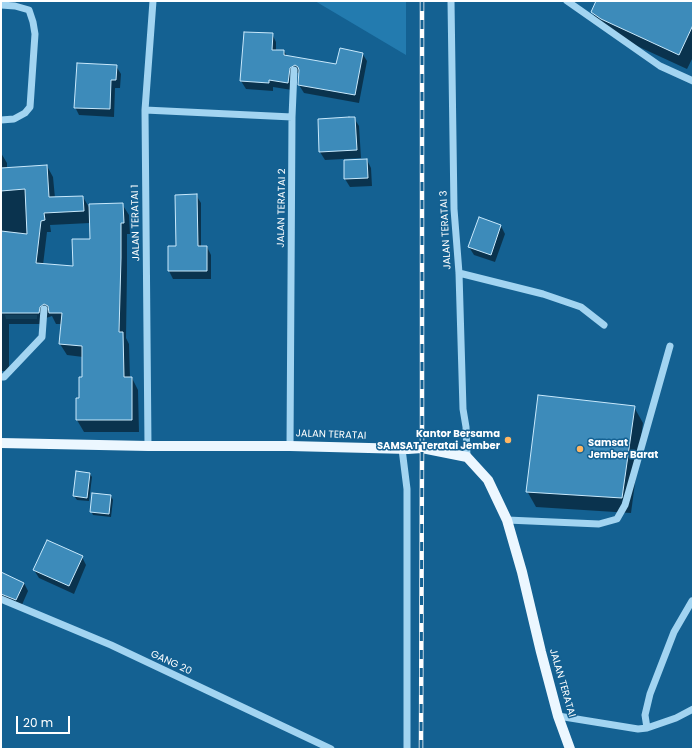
<!DOCTYPE html>
<html>
<head>
<meta charset="utf-8">
<style>
	body { margin:0 }
	#map { position:relative; width:694px; height:750px; overflow:hidden; background:#146192; font-family:Poppins,sans-serif }
	canvas { display:block }
	.frame { position:absolute; inset:0; border:2px solid #fff; pointer-events:none }
	.scale { position:absolute; left:16px; top:716px; width:54px; height:18px; box-sizing:border-box; border:2px solid #fff; border-top:0; padding-left:5px; font-size:12px; line-height:14px; white-space:nowrap; color:#fff; -webkit-text-stroke:3px #146192; paint-order:stroke }
</style>
</head>
<body>
<div id="map">
<canvas width="694" height="750"></canvas>
<div class="frame"></div>
<div class="scale">20 m</div>
</div>
<script>
const ctx = document.querySelector('canvas').getContext('2d');
ctx.lineJoin = 'round';
function paint(path, color) { ctx.fillStyle = color; ctx.fill(path, 'evenodd'); }
const poly = rows => new Path2D(rows.map(r => 'M' + r).join(''));
function stroke(path, color, width, dash) { ctx.strokeStyle = color; ctx.lineWidth = width; ctx.lineCap = dash ? 'butt' : 'round'; ctx.setLineDash(dash || []); ctx.stroke(path); }
function write(font, color, halo, rows, align = 'center') {
  ctx.font = font + ' Poppins,sans-serif'; ctx.lineWidth = 3; ctx.setLineDash([]); ctx.textBaseline = 'middle'; ctx.strokeStyle = halo; ctx.fillStyle = color; for (const [text, x, y, turn = 0] of rows) {
    ctx.save(); ctx.translate(x, y); ctx.rotate((+turn || 0) * Math.PI / 180); ctx.textAlign = isNaN(turn) ? turn : align; if (halo) ctx.strokeText(text, 0, 0); ctx.fillText(text, 0, 0); ctx.restore();
  }
}
paint(poly([
	[315,1,406,1,406,55],
	[5,315,37,315,37,319,6,319]
]), '#237baf');
paint(poly([
	[597,1,693,1,693,57,687,69,611,34,601,27,592,12],
	[245,33,272,34,276,42,276,51,284,51,287,56,337,65,362,53,367,61,359,103,304,93,299,85,300,72,293,75,292,90,273,87,273,91,246,89,241,81],
	[116,66,121,74,120,88,115,88,114,117,79,115,75,107],
	[354,118,359,126,361,158,325,160,320,152],
	[1,153,7,163,7,168,47,166,53,177,55,198,83,197,90,209,122,204,129,215,130,234,127,234,127,271,126,338,129,344,130,378,132,378,138,390,139,432,84,432,77,420,77,399,80,399,83,378,83,357,67,355,60,344,62,324,56,324,52,316,46,318,45,324,9,324,9,371,1,371],
	[90,223,91,240,74,267,43,265,47,232,51,232,50,225],
	[367,160,371,168,372,186,350,187,345,179,345,161],
	[196,195,201,203,201,247,207,247,211,255,211,279,173,279,169,271,169,247,177,247],
	[480,218,501,226,505,234,495,262,474,255,469,247],
	[634,407,643,423,631,513,536,507,527,491],
	[90,474,92,477,89,501,77,500,74,496],
	[111,496,113,500,111,517,93,515,91,511],
	[82,557,86,565,74,594,39,578,34,570],
	[1,573,24,583,28,591,21,607,1,603]
]), '#0007');
const building = poly([
	[596,1,693,1,693,25,679,55,601,19,591,12,596,1],
	[244,32,273,33,272,50,284,50,284,55,336,64,340,48,363,53,355,95,298,85,299,70,298,67,295,65,290,68,288,83,269,80,269,83,240,81,244,32],
	[77,63,117,65,116,80,111,80,110,109,74,108,77,63],
	[349,117,355,117,357,150,319,152,318,119,349,117],
	[367,159,368,178,344,179,344,160,367,159],
	[47,165,49,197,83,196,84,211,44,213,45,220,41,221,36,263,73,266,72,239,90,239,89,204,123,203,124,223,121,223,121,258,119,332,123,332,124,377,132,377,132,420,76,420,76,398,79,398,79,377,82,377,82,346,59,344,62,313,49,313,48,306,44,304,40,307,39,313,1,313,1,231,27,234,25,189,1,191,1,168,47,165],
	[197,194,198,246,207,246,207,271,168,271,168,246,176,246,175,195,197,194],
	[479,217,501,225,491,255,468,247,479,217],
	[538,395,635,406,622,498,526,492,538,395],
	[76,471,90,473,87,498,73,496,76,471],
	[92,493,111,495,109,514,90,512,92,493],
	[47,540,83,556,69,586,33,570,47,540],
	[1,572,24,583,16,600,1,594,1,572]
]);
paint(building, '#3d8bba');
stroke(building, '#c9e9fc', 1);
stroke(poly([
	[451,1,454,209,459,273,463,409,466,427,467,457],
	[567,1,660,66,693,81],
	[1,5,15,6,29,10,33,22,35,34,30,107,25,113,14,119,1,120],
	[145,110,292,117,290,446],
	[292,117,294,70],
	[459,273,543,294,581,307,604,325],
	[1,377,4,377,42,337,44,309],
	[148,446,145,110,153,1],
	[402,449,407,489,407,749],
	[507,520,599,524,617,519,625,505,670,346],
	[1,599,111,645,331,749],
	[558,716,638,729,647,728,676,718,693,709],
	[647,728,645,715,650,694,674,632,692,601]
]), '#a2d4f1', 7);
stroke(poly([
	[1,443,148,446,290,446,408,449,422,448,467,457,488,480,507,520,522,572,541,652,558,716,570,749]
]), '#ecf7ff', 10);
const rail = poly([
	[421,749,422,448,422,1]
]);
stroke(rail, '#fff', 4.5);
stroke(rail, '#146192', 3, [9]);
for (const [x, y, r, color] of [
	[508,440,4,"#ffb662"],
	[580,449,4,"#ffb662"]
]) { const dot = new Path2D(); dot.arc(x, y, r, 0, 2 * Math.PI); ctx.fillStyle = color; ctx.fill(dot); stroke(dot, '#146192', 1.5); }
write('10px', '#fff', '#146192', [
	["JALAN TERATAI 2",282,208,-89],
	["JALAN TERATAI 1",136,223,-91],
	["JALAN TERATAI 3",446,230,-93],
	["JALAN TERATAI",331,435,2],
	["GANG 20",171,663,25],
	["JALAN TERATAI",562,683,74]
]);
write('bold 10px', '#fff', '#146192', [
	["Kantor Bersama",500,434],
	["SAMSAT Teratai Jember",500,446],
	["Samsat",588,443,"left"],
	["Jember Barat",588,455,"left"]
], 'right');
</script>
</body>
</html>
